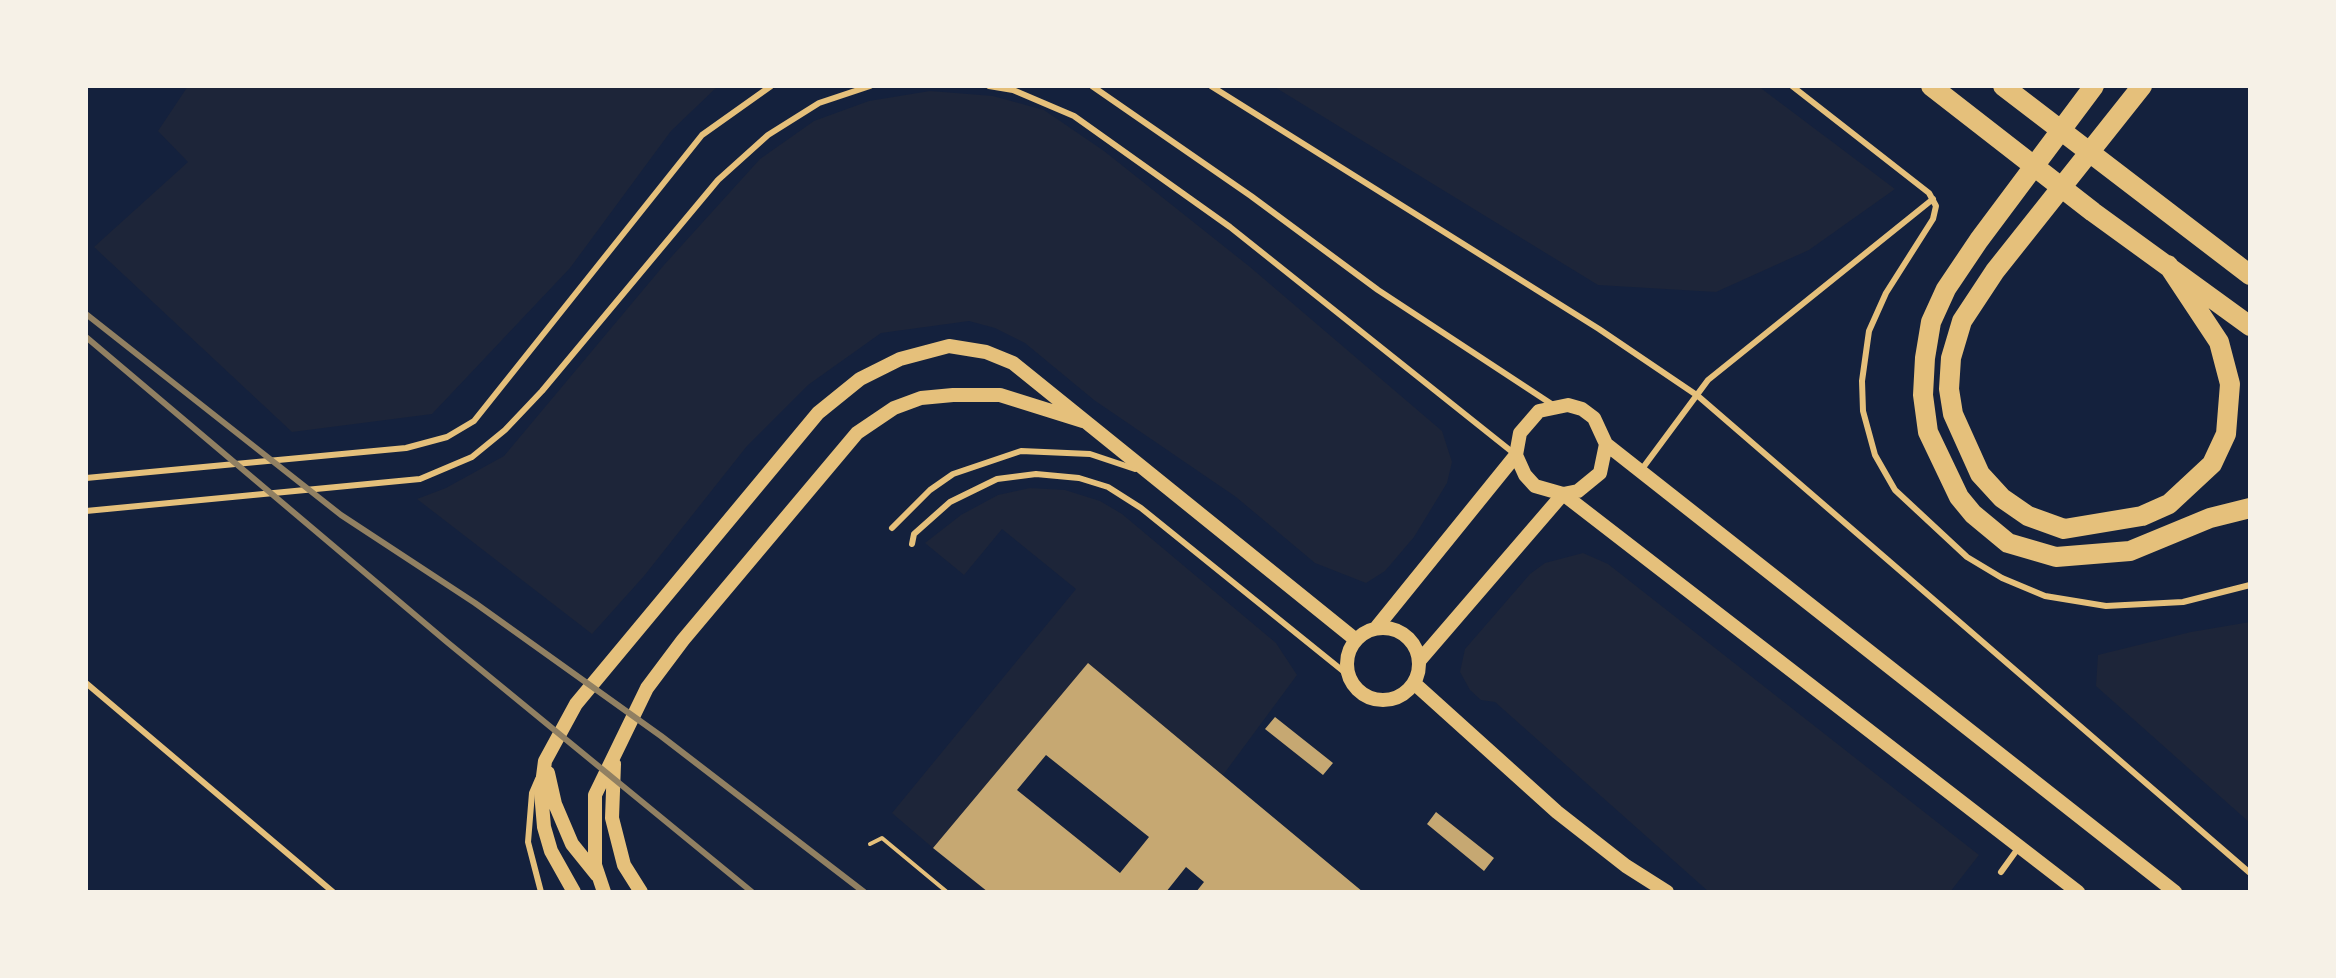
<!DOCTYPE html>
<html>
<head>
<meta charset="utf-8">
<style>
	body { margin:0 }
	#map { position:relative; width:2336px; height:978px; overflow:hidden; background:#14213d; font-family:Lato,sans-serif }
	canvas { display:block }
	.frame { position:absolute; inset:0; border:88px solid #f6f1e7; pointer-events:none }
</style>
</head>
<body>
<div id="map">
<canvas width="2336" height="978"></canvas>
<div class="frame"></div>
</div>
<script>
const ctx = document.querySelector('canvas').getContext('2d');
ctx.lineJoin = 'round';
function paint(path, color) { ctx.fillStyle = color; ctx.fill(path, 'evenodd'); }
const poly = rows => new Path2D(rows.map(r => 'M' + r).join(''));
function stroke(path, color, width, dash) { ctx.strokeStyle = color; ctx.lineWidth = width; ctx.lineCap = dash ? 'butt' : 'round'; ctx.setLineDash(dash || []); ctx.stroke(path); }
paint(poly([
	[188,86,718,86,671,131,570,268,432,414,292,432,94,247,188,162,158,131],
	[1273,86,1758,86,1895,189,1809,250,1716,292,1598,285],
	[930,91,993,96,1044,110,1104,151,1250,267,1442,431,1452,462,1447,483,1414,537,1385,571,1366,583,1315,563,1236,497,1094,400,1025,343,995,328,969,321,881,333,808,385,747,446,644,576,592,634,417,499,446,488,504,456,664,265,760,159,814,121,869,101],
	[1030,488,1065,490,1100,501,1122,514,1276,643,1297,675,1223,775,1088,664,933,848,892,813,1076,589,1002,529,964,575,925,543,961,515,998,495],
	[1583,553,1608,564,1979,855,1950,892,1709,892,1495,702,1481,700,1470,690,1460,672,1465,649,1530,574,1545,563],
	[2250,622,2250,823,2096,686,2098,655,2191,632]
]), '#1d2539');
paint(poly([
	[1088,663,1256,803,1363,892,1196,892,1204,882,1186,867,1166,892,988,892,933,848],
	[1046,755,1149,837,1120,873,1017,790],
	[1275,717,1333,763,1323,775,1265,729],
	[1436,812,1494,858,1484,871,1427,824]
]), '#c6a872');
stroke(poly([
	[870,844,882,838,947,892]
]), '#e5c07b', 4);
stroke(poly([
	[989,86,1013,90,1074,116,1230,227,1516,455],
	[1092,86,1251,196,1378,290,1553,405],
	[1211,86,1599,329,1698,396,2250,873],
	[1792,86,1929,193,1936,206,1933,219,1886,293,1869,331,1862,381,1863,411,1875,455,1895,490,1967,557,2002,578,2045,596,2106,606,2183,602,2250,585],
	[1642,469,1708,380,1933,199],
	[86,478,406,448,447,437,474,421,702,135,771,86],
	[86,511,420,479,472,457,505,430,542,391,718,180,768,135,819,103,870,86],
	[892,528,930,490,953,474,1021,451,1090,454,1135,469],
	[912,544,914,534,950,502,997,479,1036,474,1079,478,1108,487,1141,508,1348,675],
	[86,683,333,892],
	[538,779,532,793,528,842,541,892],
	[2001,872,2019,847]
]), '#e5c07b', 6);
stroke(poly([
	[1606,444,2175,892],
	[1563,494,2078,892],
	'1347 664a36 36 0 1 1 72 0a36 36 0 1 1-72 0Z',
	[1376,628,1516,455,1520,433,1539,411,1568,405,1582,409,1594,418,1606,444,1600,473,1578,491,1563,494,1535,486,1525,475,1516,455],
	[1420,660,1563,494],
	[1415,684,1557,812,1626,866,1667,892],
	[614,764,612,818,624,865,641,892],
	[548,773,555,804,572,844,597,875],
	[574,892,551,851,544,827,541,792,545,761,576,704,818,413,860,379,900,359,949,346,986,352,1013,363,1356,640],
	[604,892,595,865,595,795,647,688,683,640,857,433,894,408,921,398,953,395,1000,395,1083,421]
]), '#e5c07b', 14);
stroke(poly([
	[1931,86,2093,212,2250,326],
	[2003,86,2250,275],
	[2094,86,1979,240,1946,289,1931,322,1925,358,1923,395,1928,432,1959,497,1973,514,2008,543,2056,557,2130,551,2210,518,2250,508],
	[2142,86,1995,271,1962,321,1951,358,1949,389,1953,414,1980,474,2002,498,2028,516,2064,529,2142,516,2169,504,2212,464,2226,434,2230,384,2219,342,2168,265]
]), '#e5c07b', 20);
stroke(poly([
	[86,314,341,515,475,603,661,736,864,892],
	[86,337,447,642,752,892]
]), '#918062', 6);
</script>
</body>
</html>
